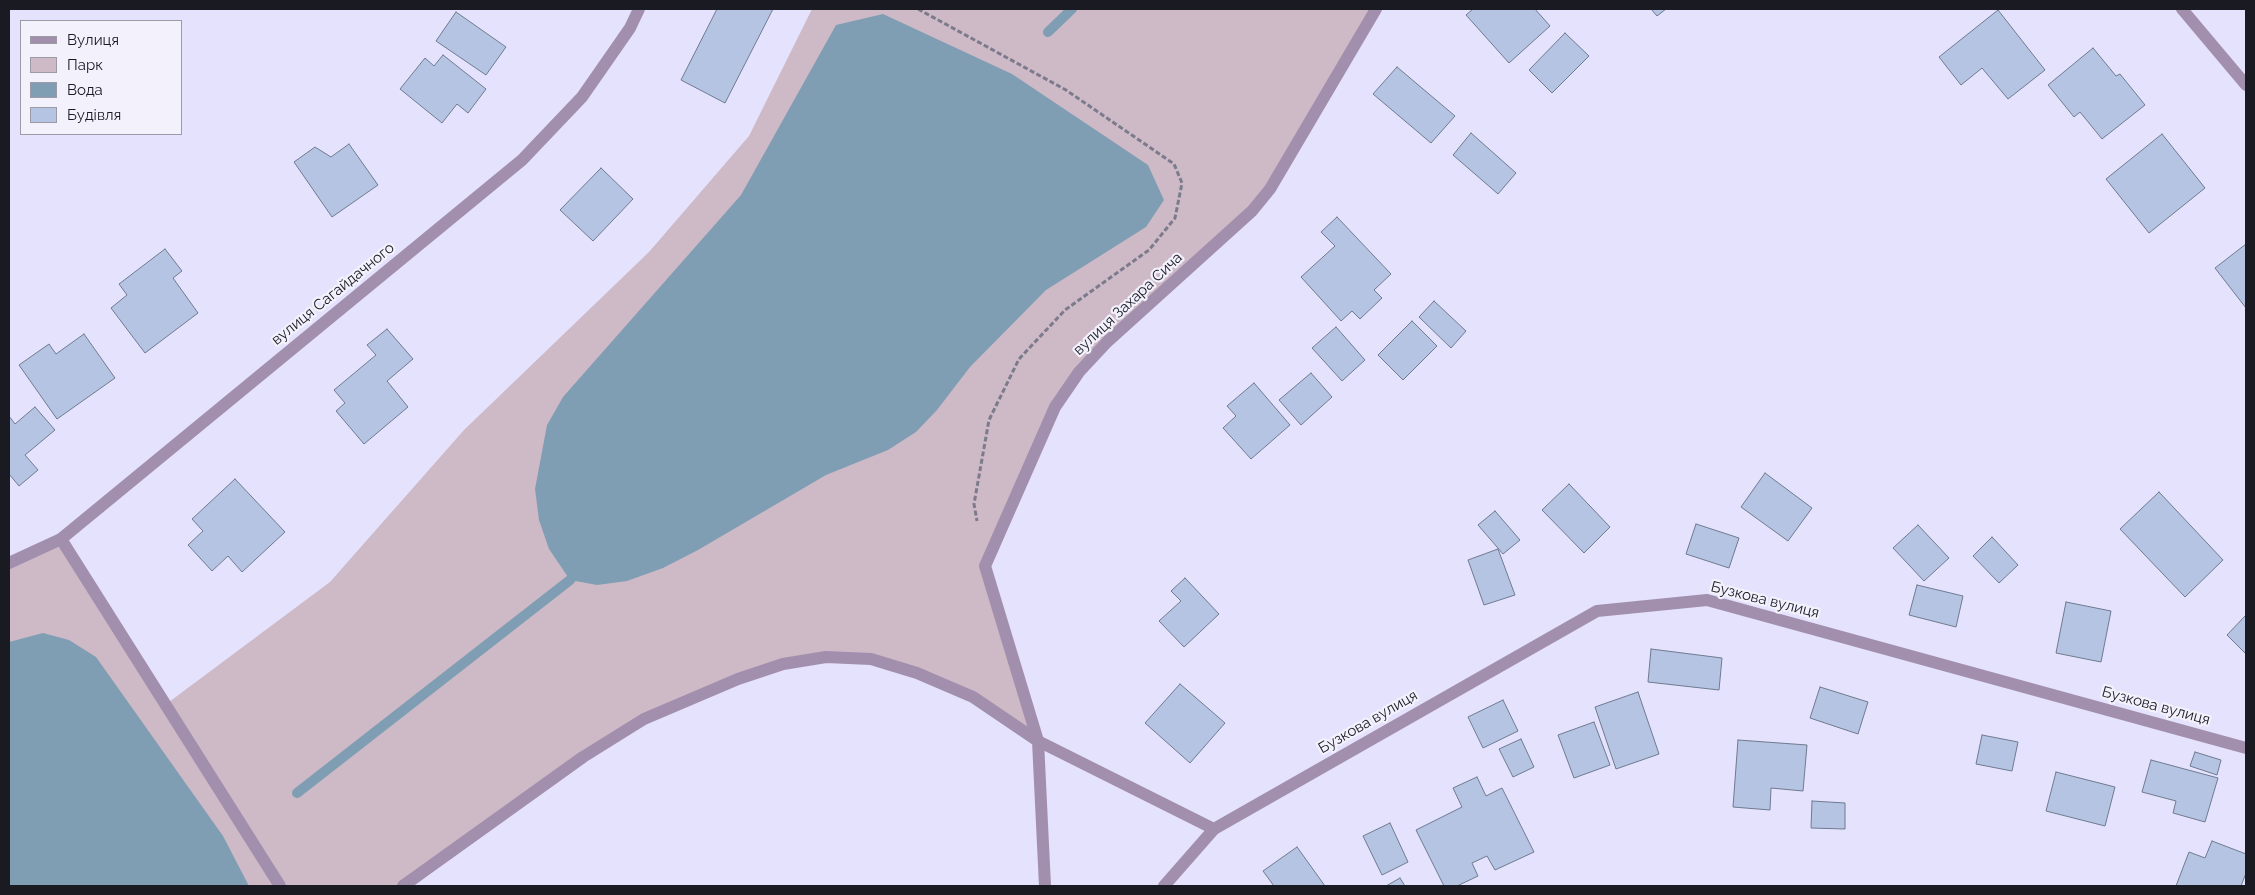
<!DOCTYPE html>
<html>
<head>
<meta charset="utf-8">
<style>
	body { margin:0 }
	#map { position:relative; width:2255px; height:895px; overflow:hidden; background:#e4e2fc; font-family:Raleway,sans-serif }
	canvas { display:block }
	.frame { position:absolute; inset:0; border:10px solid #1a1a23; pointer-events:none }
	.legend { position:absolute; left:20px; top:20px; width:162px; height:115px; box-sizing:border-box; background:#f2f1fc; border:1px solid #9c9ba5; margin:0; padding:6px 9px; list-style:none; font-size:15px; color:#1a1a23 }
	.legend li { display:flex; align-items:center; gap:10px; height:25px }
	.legend b { width:25px; border:1px solid #9c9ba5 }
</style>
</head>
<body>
<div id="map">
<canvas width="2255" height="895"></canvas>
<div class="frame"></div>
<ul class="legend">
<li><b style="height:6px;background:#a28fad"></b>Вулиця</li>
<li><b style="height:14px;background:#ceb9c7"></b>Парк</li>
<li><b style="height:14px;background:#809eb3"></b>Вода</li>
<li><b style="height:14px;background:#b5c4e3"></b>Будівля</li>
</ul>
</div>
<script>
const ctx = document.querySelector('canvas').getContext('2d');
ctx.lineJoin = 'round';
function paint(path, color) { ctx.fillStyle = color; ctx.fill(path, 'evenodd'); }
const poly = rows => new Path2D(rows.map(r => 'M' + r).join(''));
function stroke(path, color, width, dash) { ctx.strokeStyle = color; ctx.lineWidth = width; ctx.lineCap = dash ? 'butt' : 'round'; ctx.setLineDash(dash || []); ctx.stroke(path); }
function write(font, color, halo, rows, align = 'center') {
  ctx.font = font + ' Raleway,sans-serif'; ctx.lineWidth = 4.5; ctx.setLineDash([]); ctx.textBaseline = 'middle'; ctx.strokeStyle = halo; ctx.fillStyle = color; for (const [text, x, y, turn = 0] of rows) {
    ctx.save(); ctx.translate(x, y); ctx.rotate((+turn || 0) * Math.PI / 180); ctx.textAlign = isNaN(turn) ? turn : align; if (halo) ctx.strokeText(text, 0, 0); ctx.fillText(text, 0, 0); ctx.restore();
  }
}
paint(poly([
	[812,9,1376,9,1270,189,1107,342,1055,407,985,566,1038,741,973,697,871,659,783,664,644,719,403,886,9,886,9,563,61,539,165,705,330,582,464,430,649,252,749,136]
]), '#ceb9c7');
paint(poly([
	[883,14,1012,74,1148,165,1164,200,1146,227,1046,290,970,367,937,410,916,432,888,450,826,475,698,550,663,568,627,581,597,585,570,580,549,549,539,520,535,489,547,425,563,397,741,195,836,25],
	[43,633,69,640,96,657,223,836,249,886,9,886,9,642]
]), '#809eb3');
stroke(poly([
	[1048,32,1072,9],
	[297,793,570,580,578,570]
]), '#809eb3', 10);
const building = poly([
	[717,9,773,9,725,103,681,80,717,9],
	[1473,9,1535,9,1550,26,1509,63,1466,15,1473,9],
	[1651,9,1666,9,1657,16,1651,9],
	[1998,10,2045,70,2008,99,1982,68,1961,85,1939,57,1998,10],
	[456,12,506,47,486,75,436,41,456,12],
	[1565,33,1589,56,1552,93,1529,70,1565,33],
	[2093,48,2116,76,2120,74,2145,105,2102,139,2080,112,2074,117,2048,85,2093,48],
	[443,55,486,89,468,113,457,104,442,123,400,89,425,58,434,66,443,55],
	[1397,67,1455,116,1431,143,1373,94,1397,67],
	[1471,133,1516,173,1498,194,1453,155,1471,133],
	[2162,134,2205,188,2149,233,2106,179,2162,134],
	[349,144,378,185,332,217,294,162,315,147,331,157,349,144],
	[601,168,633,199,593,241,560,210,601,168],
	[1337,217,1391,274,1374,290,1382,298,1360,319,1352,311,1341,321,1301,277,1335,246,1321,232,1337,217],
	[2246,244,2246,308,2215,268,2246,244],
	[165,249,182,271,173,278,198,313,145,353,111,308,127,295,119,284,165,249],
	[1434,301,1466,331,1451,348,1419,317,1434,301],
	[1412,321,1437,346,1403,380,1378,355,1412,321],
	[1336,327,1365,360,1342,381,1312,348,1336,327],
	[387,329,413,359,387,381,408,407,364,444,336,411,345,403,334,390,376,355,367,345,387,329],
	[84,334,115,378,57,419,19,365,49,344,56,354,84,334],
	[1311,373,1332,397,1301,425,1279,400,1311,373],
	[1254,383,1290,425,1251,459,1223,428,1236,416,1227,406,1254,383],
	[35,407,55,430,25,455,38,470,19,486,9,474,9,416,15,424,35,407],
	[1765,473,1812,508,1788,541,1741,507,1765,473],
	[235,479,285,532,242,572,228,556,212,571,188,545,203,531,192,519,235,479],
	[1569,484,1610,527,1584,553,1542,510,1569,484],
	[2159,492,2223,560,2185,597,2120,529,2159,492],
	[1495,511,1520,540,1503,554,1478,525,1495,511],
	[1696,524,1739,538,1729,568,1686,554,1696,524],
	[1918,525,1949,558,1924,581,1893,548,1918,525],
	[1992,537,2018,565,1999,583,1973,556,1992,537],
	[1498,549,1515,595,1484,605,1468,560,1498,549],
	[1185,578,1219,614,1184,647,1159,621,1181,601,1171,591,1185,578],
	[1917,585,1963,596,1956,627,1909,615,1917,585],
	[2066,602,2111,611,2101,662,2056,653,2066,602],
	[2246,615,2246,654,2227,635,2246,615],
	[1651,649,1722,658,1719,690,1648,682,1651,649],
	[1180,684,1225,723,1190,763,1145,723,1180,684],
	[1820,687,1868,702,1858,734,1810,718,1820,687],
	[1638,692,1659,754,1616,769,1595,707,1638,692],
	[1503,700,1518,731,1483,748,1468,717,1503,700],
	[1594,722,1610,765,1574,778,1558,735,1594,722],
	[1982,735,2018,742,2012,771,1976,764,1982,735],
	[1521,739,1534,767,1513,777,1499,749,1521,739],
	[1738,740,1807,745,1803,791,1771,788,1770,810,1733,807,1738,740],
	[2195,752,2221,760,2217,775,2190,766,2195,752],
	[2151,760,2218,778,2205,822,2173,813,2176,801,2142,792,2151,760],
	[2056,772,2115,787,2105,826,2046,811,2056,772],
	[1477,777,1486,796,1502,788,1534,852,1495,870,1487,856,1472,863,1478,876,1457,886,1444,886,1416,830,1462,807,1453,788,1477,777],
	[1812,801,1845,803,1845,829,1811,828,1812,801],
	[1390,823,1408,862,1382,875,1363,836,1390,823],
	[2212,841,2246,854,2246,873,2241,886,2176,886,2189,852,2205,858,2212,841],
	[1297,847,1325,886,1274,886,1263,871,1297,847],
	[1400,878,1405,886,1386,886,1400,878]
]);
paint(building, '#b5c4e3');
stroke(building, '#6f7a8f', 1);
stroke(poly([
	[918,9,1066,90,1174,164,1182,183,1175,218,1149,250,1065,310,1019,359,989,420,974,504,977,521]
]), '#7c7b8c', 3, [5, 2.5]);
stroke(poly([
	[61,539,280,886],
	[1038,741,1045,886],
	[403,886,583,757,644,719,738,679,783,664,826,657,871,659,917,673,973,697,1038,741,1214,829]
]), '#a28fad', 12);
stroke(poly([
	[2182,9,2246,85],
	[9,563,61,539,522,160,582,97,630,28,639,9],
	[1038,741,985,566,1055,407,1079,372,1107,342,1252,211,1270,189,1376,9],
	[1164,886,1214,829,1597,611,1707,600,2246,748]
]), '#a28fad', 12);
write('15px', '#1a1a23', '#f2f1fc', [
	["вулиця Сагайдачного",333,294,-39],
	["вулиця Захара Сича",1128,304,-43],
	["Бузкова вулиця",1765,600,14],
	["Бузкова вулиця",2156,706,15],
	["Бузкова вулиця",1368,722,-30]
]);
</script>
</body>
</html>
